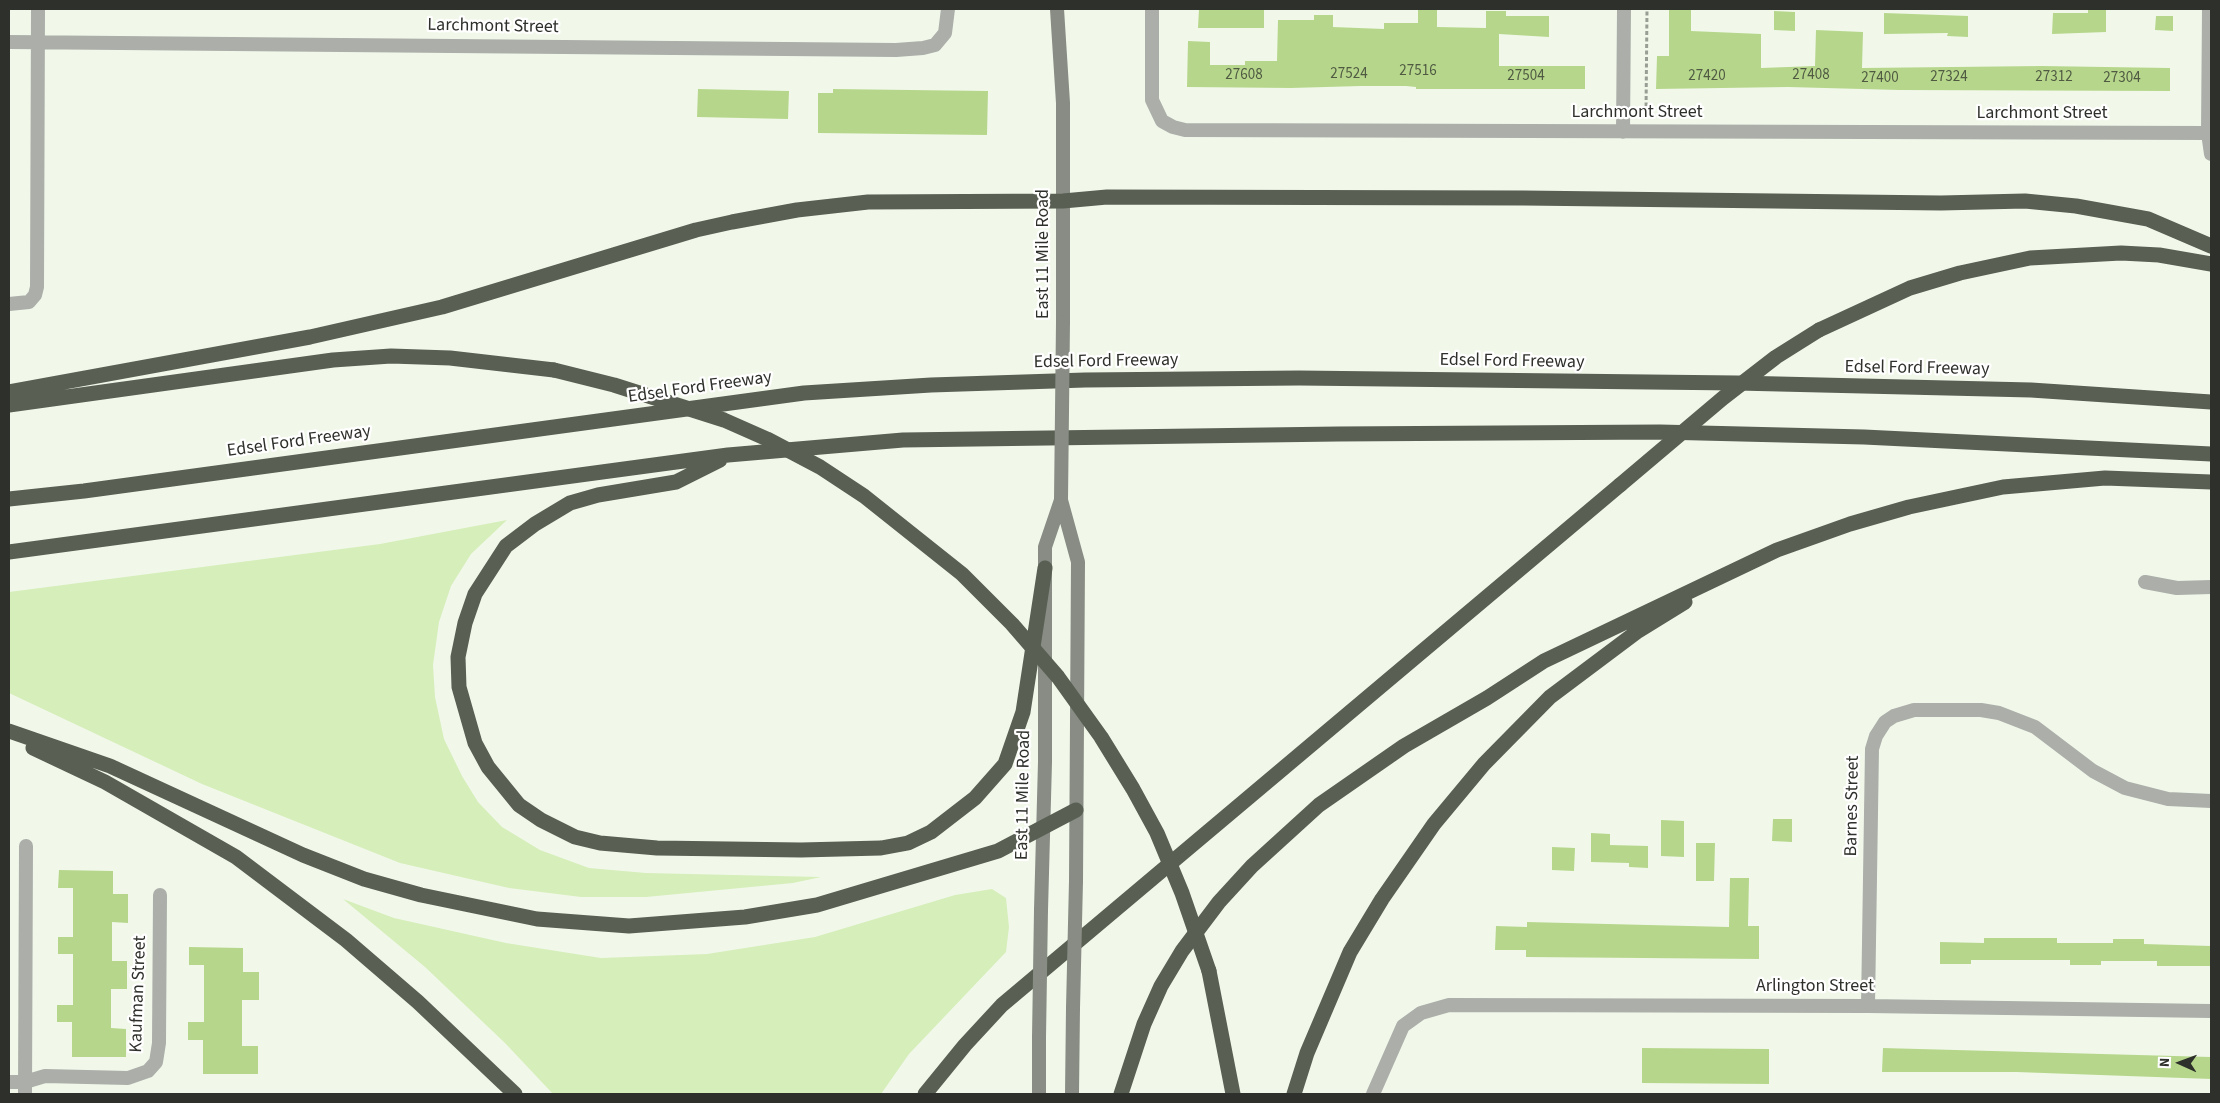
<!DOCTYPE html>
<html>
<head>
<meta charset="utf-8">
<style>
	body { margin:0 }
	#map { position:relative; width:2220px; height:1103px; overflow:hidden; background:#f1f8ea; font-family:"Source Sans 3",sans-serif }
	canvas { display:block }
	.frame { position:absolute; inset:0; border:10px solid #2e302b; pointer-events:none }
	.north { position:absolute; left:2155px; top:1038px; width:50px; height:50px; -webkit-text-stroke:4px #fff; paint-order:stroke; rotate:272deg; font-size:14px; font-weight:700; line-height:20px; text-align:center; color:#2e302b }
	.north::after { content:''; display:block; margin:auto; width:18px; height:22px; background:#2e302b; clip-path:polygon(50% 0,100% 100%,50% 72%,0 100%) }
</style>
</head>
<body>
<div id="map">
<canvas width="2220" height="1103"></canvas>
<div class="frame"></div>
<div class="north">N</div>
</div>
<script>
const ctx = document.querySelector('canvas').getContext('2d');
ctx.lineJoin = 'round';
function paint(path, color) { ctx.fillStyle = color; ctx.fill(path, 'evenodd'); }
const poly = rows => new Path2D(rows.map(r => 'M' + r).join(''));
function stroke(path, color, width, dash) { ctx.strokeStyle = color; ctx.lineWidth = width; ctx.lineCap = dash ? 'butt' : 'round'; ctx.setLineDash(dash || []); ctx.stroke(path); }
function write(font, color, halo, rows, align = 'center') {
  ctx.font = font + ' "Source Sans 3",sans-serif'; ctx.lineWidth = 4.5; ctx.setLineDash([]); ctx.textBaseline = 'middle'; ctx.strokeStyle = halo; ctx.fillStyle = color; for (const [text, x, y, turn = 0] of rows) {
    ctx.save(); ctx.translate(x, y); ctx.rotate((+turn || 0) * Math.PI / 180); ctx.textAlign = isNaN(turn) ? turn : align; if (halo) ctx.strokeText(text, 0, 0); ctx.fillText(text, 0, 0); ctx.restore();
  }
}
paint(poly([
	[507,520,471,554,451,586,439,622,433,665,435,697,444,739,462,776,478,802,502,827,540,850,589,868,646,873,821,877,793,883,646,897,581,897,509,888,400,863,202,784,9,693,9,592,380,544],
	[992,889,1006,898,1009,927,1006,952,909,1054,881,1094,553,1094,505,1043,425,967,343,899,394,918,506,943,601,958,707,954,815,937,955,895]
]), '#d6eeba');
paint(poly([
	[1199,9,1264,9,1264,28,1198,28],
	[1418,10,1437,10,1437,27,1486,28,1486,11,1506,11,1506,16,1549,16,1549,37,1499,34,1499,66,1585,66,1585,89,1416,89,1416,87,1406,86,1361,86,1291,88,1187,87,1188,41,1210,42,1210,65,1245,65,1245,61,1277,61,1278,20,1314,20,1314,15,1333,15,1333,27,1384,29,1384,23,1418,23],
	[1669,10,1691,10,1691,31,1761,34,1761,68,1815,66,1816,30,1863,32,1862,68,2042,66,2170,68,2170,91,1899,90,1788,87,1656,89,1657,56,1669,56],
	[2088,10,2106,10,2106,32,2052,34,2053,13,2088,13],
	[1774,11,1795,12,1795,31,1774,30],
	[1884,13,1968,16,1968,37,1947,36,1948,33,1884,34],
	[2156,16,2173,16,2173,31,2155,30],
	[698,89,789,91,788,119,697,117],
	[833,89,988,91,987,135,818,133,818,93,833,93],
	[1773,819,1792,819,1792,842,1772,841],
	[1661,820,1684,821,1684,857,1661,856],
	[1591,833,1610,834,1610,845,1648,846,1648,868,1629,867,1629,863,1591,862],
	[1696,843,1715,843,1714,881,1696,881],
	[1552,847,1575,848,1574,871,1552,870],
	[59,870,113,871,113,894,128,894,128,923,112,922,112,961,127,961,127,989,111,989,111,1028,126,1029,126,1057,72,1057,72,1022,57,1022,57,1005,73,1005,73,954,58,954,58,937,73,937,73,888,58,888],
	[1730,878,1749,878,1748,926,1759,926,1759,959,1526,957,1526,950,1495,950,1496,926,1527,927,1527,922,1729,927],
	[1984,938,2057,938,2057,943,2113,943,2113,939,2144,939,2144,944,2211,946,2211,966,2157,966,2157,961,2101,961,2101,965,2070,965,2070,960,1971,960,1971,964,1940,964,1940,942,1984,943],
	[189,947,243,948,243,972,259,972,259,1000,242,1000,242,1046,258,1046,258,1074,203,1074,203,1040,188,1040,188,1022,204,1022,204,965,189,965],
	[1642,1048,1769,1049,1769,1084,1642,1083],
	[1883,1048,2211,1057,2211,1079,2016,1072,1882,1072]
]), '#b6d78b');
stroke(poly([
	[1646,113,1647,9]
]), '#999e94', 3, [4, 2.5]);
stroke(poly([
	[1152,9,1152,100,1162,121,1173,127,1185,130,2208,133],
	[2209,9,2208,133,2211,154],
	[9,42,896,50,923,48,935,45,945,33,948,9],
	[1623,132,1624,9],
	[9,304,29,302,35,295,37,287,38,9],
	[2145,582,2177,588,2211,587],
	[1868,1006,1872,749,1876,736,1885,722,1894,716,1914,710,1981,710,1999,713,2035,727,2093,771,2125,788,2168,799,2211,801],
	[9,1082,25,1082,45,1076,128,1078,148,1071,156,1062,159,1043,160,895],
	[25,1094,26,846],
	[1373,1094,1403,1026,1421,1013,1449,1005,1868,1006,2211,1011]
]), '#abaea9', 14);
stroke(poly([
	[1057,9,1063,103,1063,322],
	[1061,500,1078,562,1076,881],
	[1041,910,1045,762,1045,547,1061,500],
	[1039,1094,1039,1037],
	[1072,1094,1073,1008]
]), '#888c84', 14);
stroke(poly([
	[1819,330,1910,288,1960,273,2030,258,2121,253,2159,255,2211,264],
	[9,392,310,337,442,307,696,230,732,222,797,210,868,202,1063,201,1107,197,1524,198,1941,203,2025,201,2076,206,2148,219,2211,246],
	[9,405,333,360,391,356,450,358,554,370],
	[720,460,676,482,598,495,570,503,535,524,506,546,475,594,465,623,458,657,459,687,475,743,488,767,519,805,541,820,575,837,600,843,657,848,801,850,881,848,908,843,931,832,975,798,1005,764,1023,712,1045,568],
	[9,499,84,491,804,393,931,385,1085,380,1299,378,1737,383,2031,390,2211,402],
	[9,552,728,455,903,440,1338,434,1660,432,1864,437,2211,454],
	[9,731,110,766,303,855,364,879,421,895,537,919,629,926,745,917,817,905,998,851,1076,810],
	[33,748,105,782,236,857,346,940,418,1002,515,1094],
	[1209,971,1233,1094],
	[925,1094,965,1045,1002,1005,1620,485],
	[1121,1094,1144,1024,1161,986,1182,951,1219,902,1252,866,1319,805,1404,746,1487,698,1544,661,1777,550,1850,524,1909,507,2003,487,2105,478,2211,482],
	[1294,1094,1307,1053,1350,952,1382,899,1434,824,1484,764,1550,697,1638,631,1685,602]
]), '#595f53', 15);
stroke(poly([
	[1061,500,1063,322],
	[1073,1008,1076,881],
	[1039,1037,1041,910]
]), '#888c84', 14);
stroke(poly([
	[554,370,614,385,724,420,767,439,820,467,864,496,962,574,1012,624,1058,677,1101,737,1133,789,1157,833,1182,893,1209,971],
	[1620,485,1723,398,1776,357,1819,330]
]), '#595f53', 15);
write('15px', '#505a43', null, [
	["27516",1418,72],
	["27524",1349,75],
	["27608",1244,76],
	["27408",1811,76],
	["27504",1526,77],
	["27420",1707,77],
	["27324",1949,78],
	["27312",2054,78],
	["27400",1880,79],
	["27304",2122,79]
]);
write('18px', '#2e302b', '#fff', [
	["Larchmont Street",493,27,1],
	["Larchmont Street",1637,113],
	["Larchmont Street",2042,114],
	["East 11 Mile Road",1044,254,-90],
	["Edsel Ford Freeway",1106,362,-1],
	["Edsel Ford Freeway",1512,362,1],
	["Edsel Ford Freeway",1917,369,1],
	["Edsel Ford Freeway",700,388,-8],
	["Edsel Ford Freeway",299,442,-8],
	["East 11 Mile Road",1024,795,-89],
	["Barnes Street",1853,806,-89],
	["Arlington Street",1815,987],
	["Kaufman Street",139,994,-88]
]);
</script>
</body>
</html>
